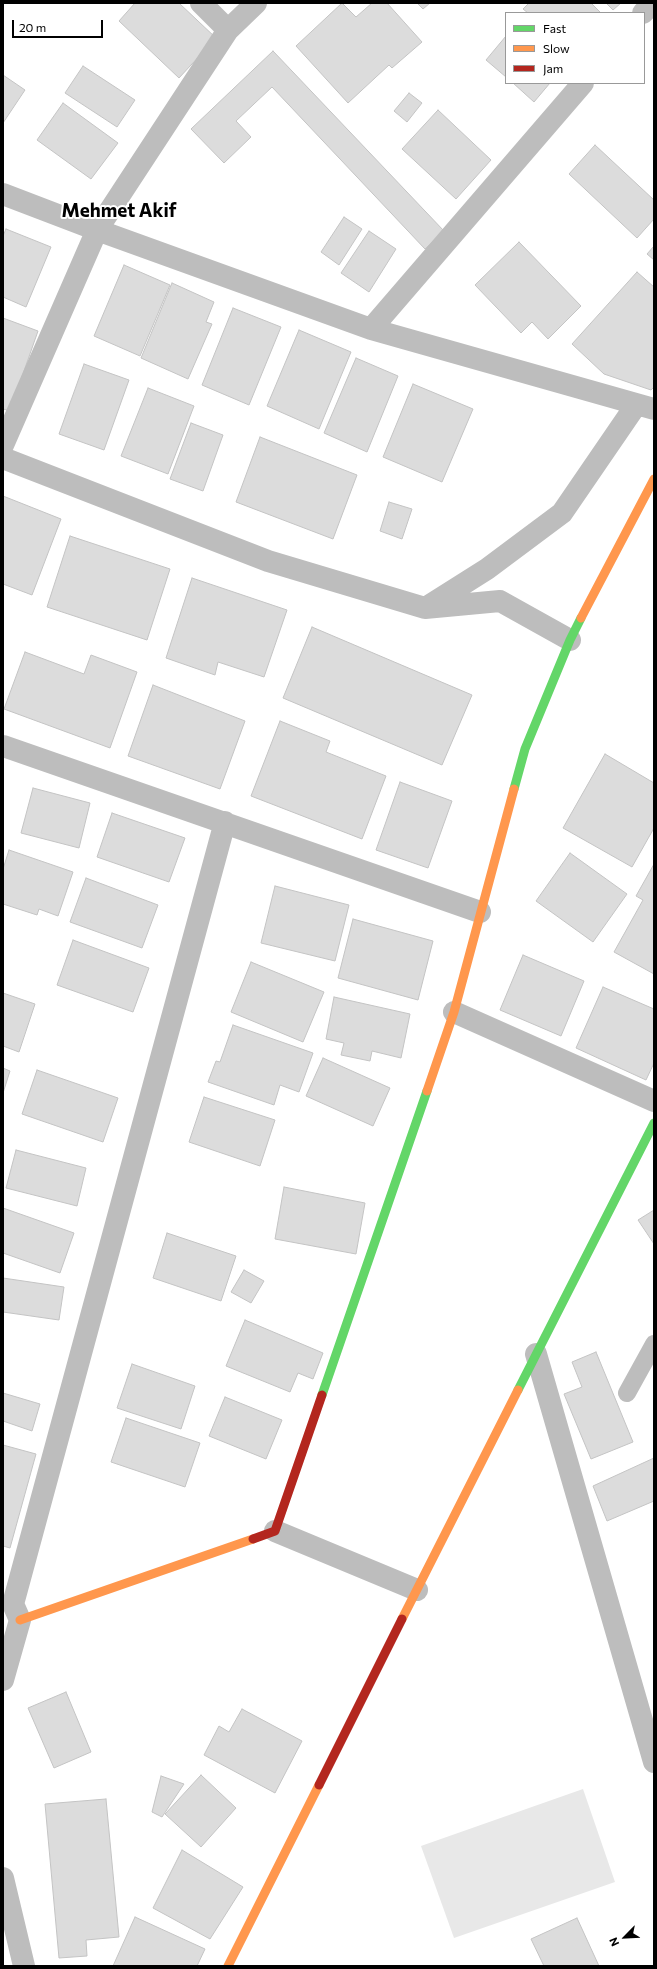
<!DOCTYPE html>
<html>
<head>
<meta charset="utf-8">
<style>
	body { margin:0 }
	#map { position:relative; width:657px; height:1969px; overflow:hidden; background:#fff; font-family:Commissioner,sans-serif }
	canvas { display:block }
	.frame { position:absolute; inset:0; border:4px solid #000; pointer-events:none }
	.legend { position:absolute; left:505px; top:12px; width:140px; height:72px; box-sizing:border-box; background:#fff; border:1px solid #999; margin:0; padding:5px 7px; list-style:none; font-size:12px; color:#000 }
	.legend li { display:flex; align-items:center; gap:8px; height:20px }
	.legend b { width:20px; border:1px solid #999 }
	.north { position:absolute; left:605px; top:1917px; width:40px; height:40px; -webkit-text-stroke:3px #fff; paint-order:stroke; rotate:246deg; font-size:11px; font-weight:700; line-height:16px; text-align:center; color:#000 }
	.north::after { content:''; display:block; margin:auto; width:14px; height:18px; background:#000; clip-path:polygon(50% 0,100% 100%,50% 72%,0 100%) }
	.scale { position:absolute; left:12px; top:20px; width:91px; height:18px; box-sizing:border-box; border:2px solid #000; border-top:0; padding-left:5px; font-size:12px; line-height:14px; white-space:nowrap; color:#000; -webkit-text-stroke:3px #fff; paint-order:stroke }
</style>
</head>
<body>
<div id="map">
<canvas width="657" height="1969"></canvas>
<div class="frame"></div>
<ul class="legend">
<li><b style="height:5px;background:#63d668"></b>Fast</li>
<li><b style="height:5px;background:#ff974d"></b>Slow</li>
<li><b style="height:5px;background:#b3261e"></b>Jam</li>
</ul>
<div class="north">N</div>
<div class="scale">20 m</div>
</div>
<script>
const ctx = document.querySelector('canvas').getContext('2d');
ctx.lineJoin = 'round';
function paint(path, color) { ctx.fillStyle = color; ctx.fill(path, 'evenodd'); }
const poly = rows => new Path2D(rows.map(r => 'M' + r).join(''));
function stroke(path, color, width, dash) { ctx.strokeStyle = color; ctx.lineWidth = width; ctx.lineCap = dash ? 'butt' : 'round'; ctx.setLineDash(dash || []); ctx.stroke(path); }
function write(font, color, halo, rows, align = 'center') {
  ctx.font = font + ' Commissioner,sans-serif'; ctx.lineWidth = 4; ctx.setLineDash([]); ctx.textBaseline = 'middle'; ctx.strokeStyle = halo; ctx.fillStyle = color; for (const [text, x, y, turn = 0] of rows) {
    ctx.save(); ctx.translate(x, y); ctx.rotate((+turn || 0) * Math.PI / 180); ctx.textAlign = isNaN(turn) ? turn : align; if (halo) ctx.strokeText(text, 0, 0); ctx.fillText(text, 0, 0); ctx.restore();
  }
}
paint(poly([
	[583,1789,615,1882,454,1938,421,1846]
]), '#e8e8e8');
const building = poly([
	[135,3,179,3,216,38,179,78,119,21,135,3],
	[342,3,356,17,372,3,387,3,422,42,392,68,389,65,348,103,296,46,342,3],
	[417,3,430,3,423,9,417,3],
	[529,3,591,3,601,13,528,13,523,9,529,3],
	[606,3,621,3,613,10,606,3],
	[506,36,506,77,486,60,506,36],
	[273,51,444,231,425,249,272,87,236,121,251,137,224,163,191,129,273,51],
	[83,66,135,100,117,127,65,93,83,66],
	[3,75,25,90,3,123,3,75],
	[513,83,550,83,534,102,513,83],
	[409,93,422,103,407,122,394,111,409,93],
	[63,103,118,143,91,179,37,140,63,103],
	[438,110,491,160,456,199,402,149,438,110],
	[595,145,654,200,654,219,637,238,569,174,595,145],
	[344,217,362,229,339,265,321,252,344,217],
	[6,229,51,247,26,307,3,297,3,236,6,229],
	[369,231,396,249,369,292,341,273,369,231],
	[519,242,581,306,548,339,532,322,521,333,475,285,519,242],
	[654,246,654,260,647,254,654,246],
	[124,265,170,285,140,356,94,336,124,265],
	[637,272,654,287,654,387,651,390,604,374,572,344,637,272],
	[172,283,214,302,206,322,212,324,188,379,141,358,172,283],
	[233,308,281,327,249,405,202,385,233,308],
	[3,318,38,331,10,411,3,409,3,318],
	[299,330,351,352,319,429,267,406,299,330],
	[356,358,398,376,367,452,324,433,356,358],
	[84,364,129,380,104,450,59,434,84,364],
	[413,384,473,409,442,482,383,457,413,384],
	[148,388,194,406,168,474,121,456,148,388],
	[191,423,223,435,203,491,170,479,191,423],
	[260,437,357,475,333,539,236,502,260,437],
	[3,496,61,519,32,595,3,584,3,496],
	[389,502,412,509,402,539,380,531,389,502],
	[70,536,170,569,147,640,47,607,70,536],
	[192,578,287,610,264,677,218,662,215,675,166,658,192,578],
	[312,627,472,695,442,765,283,698,312,627],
	[25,652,84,674,91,655,137,672,110,748,4,709,25,652],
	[153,685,245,721,220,789,128,756,153,685],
	[280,721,330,741,326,752,386,776,362,839,251,796,280,721],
	[605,754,654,783,654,828,632,867,563,828,605,754],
	[400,782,452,801,428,868,376,850,400,782],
	[33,788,90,803,79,848,21,833,33,788],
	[112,813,185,838,169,882,97,857,112,813],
	[9,850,73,872,58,916,39,909,37,915,3,904,3,869,9,850],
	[570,853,627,894,593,942,536,901,570,853],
	[654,864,654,974,614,952,643,900,636,896,654,864],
	[86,878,158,905,142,948,70,922,86,878],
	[275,886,349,905,335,961,261,943,275,886],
	[353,919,433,941,418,1000,338,978,353,919],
	[73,940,149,968,133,1012,57,985,73,940],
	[523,955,584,981,561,1036,500,1010,523,955],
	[251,962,324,992,303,1042,231,1012,251,962],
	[603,987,654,1009,654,1063,646,1080,576,1048,603,987],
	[3,993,35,1004,19,1052,3,1046,3,993],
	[334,997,410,1014,401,1058,372,1051,370,1061,341,1055,344,1043,326,1039,334,997],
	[233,1025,313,1053,299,1092,280,1085,274,1105,208,1082,216,1061,220,1062,233,1025],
	[323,1058,390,1088,373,1126,306,1096,323,1058],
	[3,1068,10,1071,3,1093,3,1068],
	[37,1070,118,1098,103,1142,22,1114,37,1070],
	[204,1097,275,1120,260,1166,189,1142,204,1097],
	[16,1150,86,1168,77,1206,6,1188,16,1150],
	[284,1187,365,1203,356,1254,275,1239,284,1187],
	[3,1208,74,1233,60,1273,3,1253,3,1208],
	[654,1210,654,1244,638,1220,654,1210],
	[167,1233,236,1256,221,1301,153,1278,167,1233],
	[244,1270,264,1281,251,1303,231,1292,244,1270],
	[3,1278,64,1287,59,1320,3,1312,3,1278],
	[245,1320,323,1353,313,1379,298,1373,290,1392,226,1366,245,1320],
	[596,1352,633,1442,591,1459,564,1394,582,1387,572,1362,596,1352],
	[132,1364,195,1386,181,1429,117,1408,132,1364],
	[3,1393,40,1404,32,1431,3,1421,3,1393],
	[225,1397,282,1420,266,1459,209,1436,225,1397],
	[126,1418,200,1443,185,1487,111,1462,126,1418],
	[3,1445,36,1454,10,1548,3,1546,3,1445],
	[654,1458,654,1501,607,1521,593,1486,654,1458],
	[66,1692,91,1752,54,1768,28,1708,66,1692],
	[242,1709,302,1741,275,1793,204,1755,219,1726,229,1732,242,1709],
	[201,1775,236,1808,201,1847,165,1814,201,1775],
	[161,1776,184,1784,162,1817,152,1812,161,1776],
	[106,1799,119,1937,86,1940,87,1956,59,1958,45,1804,106,1799],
	[182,1850,243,1887,210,1939,153,1908,182,1850],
	[135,1917,205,1949,197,1966,113,1966,135,1917],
	[577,1918,599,1966,544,1966,531,1939,577,1918]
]);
paint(building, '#dcdcdc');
stroke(building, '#c4c4c4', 1);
stroke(poly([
	[627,1393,654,1344]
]), '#bdbdbd', 18);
stroke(poly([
	[201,3,228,30],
	[643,13,652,3],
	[3,194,97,230,371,329,654,409],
	[371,329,583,83],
	[3,445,97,230,228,30,256,3],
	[3,458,268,561,425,608,500,601,570,640],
	[430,605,487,569,562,513,636,405],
	[3,746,480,912],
	[454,1012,654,1101],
	[536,1354,654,1762],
	[275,1531,417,1590],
	[3,1680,20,1620,13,1604,225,822],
	[3,1878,24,1966]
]), '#bdbdbd', 22);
stroke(poly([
	[514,789,525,749,570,640,581,618],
	[518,1390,654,1123],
	[322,1395,427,1091]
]), '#63d668', 9);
stroke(poly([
	[581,618,654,479],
	[427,1091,454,1012,514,789],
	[402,1619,518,1390],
	[20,1620,253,1539],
	[228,1966,319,1785]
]), '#ff974d', 9);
stroke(poly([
	[253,1539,275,1531,322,1395],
	[319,1785,402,1619]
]), '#b3261e', 9);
write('bold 19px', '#000', '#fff', [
	["Mehmet Akif",119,211]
]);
</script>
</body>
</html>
